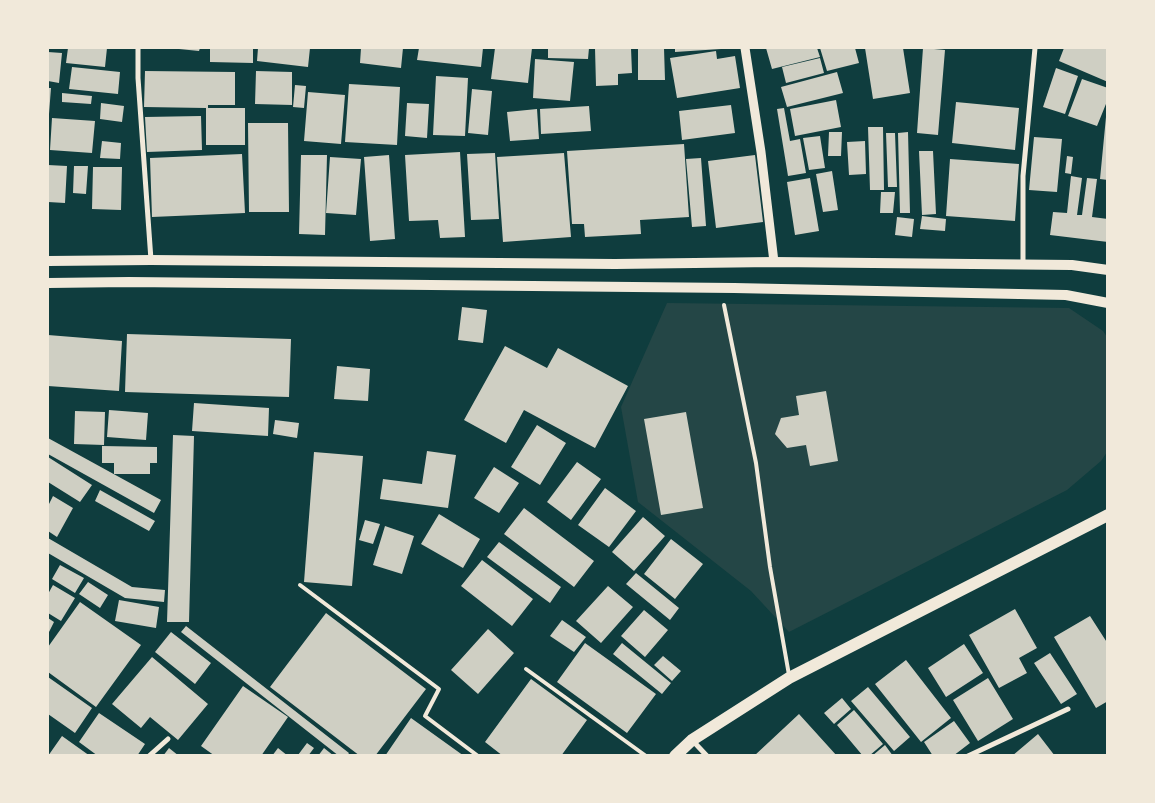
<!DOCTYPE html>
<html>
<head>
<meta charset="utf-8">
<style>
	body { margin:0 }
	#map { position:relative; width:1155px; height:803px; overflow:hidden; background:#0f3d3e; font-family:Mulish,sans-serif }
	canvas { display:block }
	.frame { position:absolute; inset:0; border:49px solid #f1e9da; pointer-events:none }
</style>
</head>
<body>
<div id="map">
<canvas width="1155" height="803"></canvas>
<div class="frame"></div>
</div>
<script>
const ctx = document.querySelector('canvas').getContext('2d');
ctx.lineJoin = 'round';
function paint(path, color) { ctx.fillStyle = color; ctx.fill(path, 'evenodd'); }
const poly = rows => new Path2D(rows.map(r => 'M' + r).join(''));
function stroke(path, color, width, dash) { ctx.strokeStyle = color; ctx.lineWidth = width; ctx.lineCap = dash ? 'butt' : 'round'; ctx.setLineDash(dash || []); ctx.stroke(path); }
paint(poly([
	[667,303,1069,308,1103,331,1107,337,1107,452,1101,461,1067,490,789,632,751,591,638,502,621,407]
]), '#244646');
paint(poly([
	[68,48,107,48,105,67,66,63],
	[179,48,200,48,199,51,179,49],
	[210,48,253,48,253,63,210,62],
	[258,48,310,48,308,67,257,61],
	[361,48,403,48,401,68,360,63],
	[419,48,483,48,481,67,417,60],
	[495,48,532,48,528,83,491,79],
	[548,48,589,48,588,59,548,58],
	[595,48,631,48,632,73,618,74,618,85,596,86],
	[638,48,664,48,665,80,638,80],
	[675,48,721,48,721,49,675,52],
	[766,48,817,48,820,57,772,69],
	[820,48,855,48,859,63,827,71],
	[865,48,903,48,910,93,873,99],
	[923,48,945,50,938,135,917,133],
	[1064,48,1108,48,1108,82,1059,61],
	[716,51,717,59,735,56,740,88,677,98,670,58],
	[48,52,62,53,59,83,48,81],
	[820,58,824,73,786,83,782,67],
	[535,59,574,62,570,101,533,98],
	[72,67,120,72,118,94,69,89],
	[1056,68,1078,76,1065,114,1043,107],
	[145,71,235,72,235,105,208,105,208,108,245,108,245,145,206,145,206,108,144,107],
	[256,71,292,72,292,105,255,104],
	[837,72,843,93,787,107,781,87],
	[436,76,468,78,465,136,433,135],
	[1082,79,1108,88,1108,99,1097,126,1068,116],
	[349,84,400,87,397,145,345,142],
	[295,85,306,86,304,108,293,107],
	[48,88,51,88,49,114,48,114],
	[472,89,492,91,488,135,468,133],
	[308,92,345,95,341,144,304,141],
	[62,93,92,96,91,104,62,102],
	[836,100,841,127,795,136,790,109],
	[956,102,1019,108,1015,150,952,143],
	[101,103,124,106,122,122,100,119],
	[407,103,429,104,427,138,405,136],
	[731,105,735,133,682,140,679,111],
	[589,106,591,131,541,134,540,109],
	[784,108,790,141,800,139,806,173,788,176,777,109],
	[537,109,539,139,510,141,507,112],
	[201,116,202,150,147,152,145,117],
	[1106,117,1108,117,1108,180,1100,179],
	[52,118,95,121,92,153,50,150],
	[248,123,288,123,289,212,249,212],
	[868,127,883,127,884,190,870,190],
	[829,132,842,132,841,156,828,156],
	[908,132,910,213,900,213,898,133],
	[886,133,895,133,897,187,888,187],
	[820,136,825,168,809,170,803,138],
	[1034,137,1062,139,1057,192,1029,190],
	[102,141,121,143,120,159,100,158],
	[865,141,866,174,849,175,847,142],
	[684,144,689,217,640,220,641,234,585,237,584,224,572,224,567,151],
	[919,151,933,151,936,214,922,215],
	[460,152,465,237,440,238,438,220,409,221,405,155],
	[495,153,499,219,471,220,467,154],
	[564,153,571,237,503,242,497,157],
	[242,154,245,213,152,217,150,158],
	[301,155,327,155,325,235,299,234],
	[389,155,395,239,370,241,364,157],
	[755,155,763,222,716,228,708,161],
	[1067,156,1073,157,1071,174,1065,173],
	[330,157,361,159,356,215,326,213],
	[701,158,706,226,692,227,686,159],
	[950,159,1019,164,1015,221,946,216],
	[48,165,67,166,65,203,48,202],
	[74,166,88,166,86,194,73,193],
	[93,167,122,167,121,210,92,209],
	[832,171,838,210,823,212,816,174],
	[1071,176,1082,178,1077,215,1082,215,1087,178,1097,179,1092,217,1108,219,1108,242,1050,235,1053,212,1067,213],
	[810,178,819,231,795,235,787,182],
	[881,192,895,192,893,213,880,213],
	[922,216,946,219,945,231,920,229],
	[897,217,914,219,912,237,895,235],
	[462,307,487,310,483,343,458,340],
	[127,334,291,339,289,397,125,392],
	[48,335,122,341,119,391,48,386],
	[505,346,547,368,558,348,628,386,595,448,524,410,506,443,464,420],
	[337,366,370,369,368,401,334,399],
	[826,391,838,461,810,466,806,445,787,448,775,434,781,418,799,415,796,396],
	[194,403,269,408,268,436,192,431],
	[109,410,148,413,146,440,107,437],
	[75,411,105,412,104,445,74,444],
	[686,412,703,508,661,515,644,419],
	[275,420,299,423,297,438,273,434],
	[537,425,566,443,540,485,511,467],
	[173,435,194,436,189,622,167,622],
	[48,438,161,500,154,513,48,454],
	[102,446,157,447,157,463,150,463,150,474,114,474,114,463,102,463],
	[427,451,456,455,448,508,380,499,383,479,422,484],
	[314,452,363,456,352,586,304,582],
	[48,457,92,485,80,502,48,482],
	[577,462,601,479,571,520,547,502],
	[494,467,519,483,499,513,474,498],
	[605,488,636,511,609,547,578,525],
	[100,490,155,521,149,531,95,501],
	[53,496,73,508,57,537,48,531,48,506],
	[524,508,594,561,574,587,504,534],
	[439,514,480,539,463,568,421,544],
	[643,517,665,536,634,571,612,552],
	[365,520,380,524,373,544,359,540],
	[385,526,414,536,402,574,373,565],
	[48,538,132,587,165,590,164,602,125,598,48,553],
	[671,539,703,564,675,599,644,574],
	[499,542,561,587,550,603,487,557],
	[482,560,533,599,512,626,461,586],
	[60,565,84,578,75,593,52,579],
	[636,573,679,608,670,620,626,584],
	[88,582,108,595,100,608,79,594],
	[53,585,75,598,61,621,48,613,48,594],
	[608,586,633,607,601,643,576,621],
	[119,600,159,607,156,628,115,621],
	[80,602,141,645,96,707,48,672,48,647],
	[1015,609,1037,648,1019,658,1027,673,999,688,969,635],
	[644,610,668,630,645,657,621,636],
	[326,613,426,689,375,756,360,756,270,687],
	[1090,616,1108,644,1108,701,1096,708,1054,637],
	[48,618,54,622,48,634],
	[562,620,586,637,574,652,550,636],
	[186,626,349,753,347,756,339,756,181,632],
	[488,629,514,653,478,694,451,670],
	[171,632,211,663,195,684,155,652],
	[585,643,656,694,627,733,557,682],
	[622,643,671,683,662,694,613,654],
	[964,644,983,673,946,697,928,668],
	[1050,653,1077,694,1061,704,1034,663],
	[663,656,681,671,672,681,654,665],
	[152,657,208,704,178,740,150,717,141,728,112,704],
	[906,660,951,718,921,742,875,684],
	[48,677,92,708,75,733,48,714],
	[988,678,1013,719,978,741,953,700],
	[531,679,587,720,561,756,503,756,485,742],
	[243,686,288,717,261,756,215,756,201,746],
	[868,687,910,737,894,751,851,701],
	[842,698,851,709,834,724,824,713],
	[854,710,883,744,869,756,863,756,837,725],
	[99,713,145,744,137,756,98,756,79,742],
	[799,714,837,756,754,756],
	[411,718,464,756,385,756],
	[954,721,970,743,953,756,933,756,924,742],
	[1038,734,1055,756,1012,756],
	[62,736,90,756,48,756],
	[307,743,314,748,308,756,299,756,298,755],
	[885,745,893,756,872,756],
	[169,748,179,756,163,756],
	[278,748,288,756,272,756],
	[324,748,334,756,318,756]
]), '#cfcfc3');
stroke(poly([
	[724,305,756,463,770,567,789,675],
	[300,585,439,689,425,716,478,756],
	[526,669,646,756]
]), '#f1e9da', 4);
stroke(poly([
	[138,48,138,78,151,260],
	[1023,265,1023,176,1035,48],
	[692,740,707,756],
	[149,756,168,739],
	[968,756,1068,709]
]), '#f1e9da', 5);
stroke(poly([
	[745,48,761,152,774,262]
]), '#f1e9da', 9);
stroke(poly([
	[48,261,151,260,615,264,774,262,1072,265,1108,270],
	[48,283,129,282,734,288,1066,295,1108,303]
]), '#f1e9da', 10);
stroke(poly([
	[675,756,692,740,789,678,1108,515]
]), '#f1e9da', 12);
</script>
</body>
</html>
